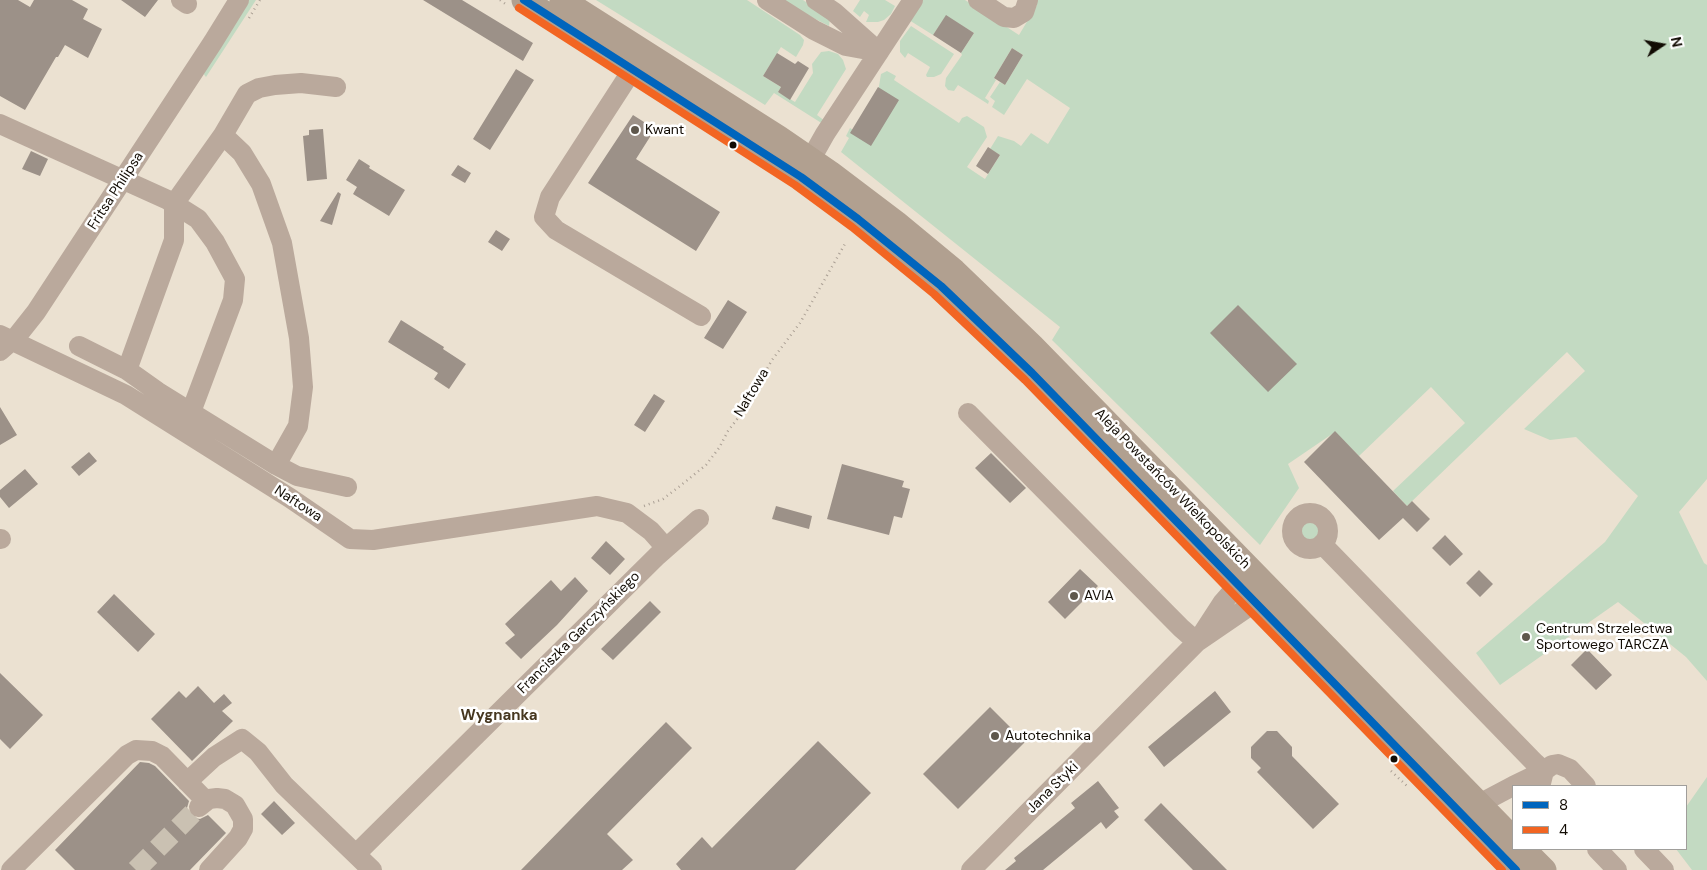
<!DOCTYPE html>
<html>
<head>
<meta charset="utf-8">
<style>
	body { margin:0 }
	#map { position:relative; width:1707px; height:870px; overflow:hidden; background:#ebe1d1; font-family:"DM Sans",sans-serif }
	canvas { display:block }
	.legend { position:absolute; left:1512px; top:785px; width:175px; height:65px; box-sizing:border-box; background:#fff; border:1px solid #a09e9b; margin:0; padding:6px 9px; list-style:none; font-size:15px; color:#120c04 }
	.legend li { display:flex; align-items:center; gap:10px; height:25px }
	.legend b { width:25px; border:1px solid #a09e9b }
	.north { position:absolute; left:1637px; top:20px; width:50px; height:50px; -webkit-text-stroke:4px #fff; paint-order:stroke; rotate:78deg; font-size:14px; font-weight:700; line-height:20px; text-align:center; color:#120c04 }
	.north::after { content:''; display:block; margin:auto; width:18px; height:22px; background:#120c04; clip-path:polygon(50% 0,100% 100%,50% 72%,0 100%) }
</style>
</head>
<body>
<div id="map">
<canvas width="1707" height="870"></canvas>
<ul class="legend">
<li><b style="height:6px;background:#0065bd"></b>8</li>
<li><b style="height:6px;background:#f26522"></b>4</li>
</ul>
<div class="north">N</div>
</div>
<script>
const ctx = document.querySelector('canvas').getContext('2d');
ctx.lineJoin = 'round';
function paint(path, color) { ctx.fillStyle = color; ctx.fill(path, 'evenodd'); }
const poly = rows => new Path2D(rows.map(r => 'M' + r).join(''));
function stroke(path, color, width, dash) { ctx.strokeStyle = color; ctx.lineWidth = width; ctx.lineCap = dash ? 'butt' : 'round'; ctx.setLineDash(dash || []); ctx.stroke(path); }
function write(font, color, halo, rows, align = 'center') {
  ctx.font = font + ' "DM Sans",sans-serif'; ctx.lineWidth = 5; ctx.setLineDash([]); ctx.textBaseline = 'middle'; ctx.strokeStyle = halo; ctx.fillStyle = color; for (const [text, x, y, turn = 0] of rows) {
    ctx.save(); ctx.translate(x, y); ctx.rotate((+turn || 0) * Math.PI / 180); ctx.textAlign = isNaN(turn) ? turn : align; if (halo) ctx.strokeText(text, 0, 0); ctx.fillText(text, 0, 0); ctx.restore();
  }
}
paint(poly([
	[248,0,256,0,206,77,203,73],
	[596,0,747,0,800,35,804,40,803,45,796,57,781,47,763,76,781,87,778,92,795,102,813,73,812,64,821,52,829,51,838,54,843,60,846,69,817,115,825,121,823,124,774,93,765,105],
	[778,0,803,0,830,18,829,26],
	[860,0,885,0,895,6,891,14,884,20,878,22,866,22,869,15,864,11,860,17,853,11],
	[922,0,965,0,1019,35,1037,5,1037,0,1707,0,1707,479,1679,512,1704,563,1707,565,1707,681,1686,657,1618,602,1500,685,1476,653,1605,542,1638,496,1576,437,1550,440,1524,429,1585,371,1567,352,1407,506,1393,491,1465,423,1431,387,1359,456,1335,432,1288,464,1299,488,1260,545,1052,340,1060,327,841,152,849,138,846,136,850,128,870,141,881,74,887,71,896,76,894,80,959,123,962,118,967,116,984,127,987,137,967,167,985,179,1000,155,990,149,998,136,1014,141,1021,146,1031,133,1048,144,1070,108,1027,79,1004,115,992,107,995,101,990,97,1000,82,1005,85,1023,55,1012,48,994,78,996,80,985,98,989,101,988,104,958,85,954,91,948,90,945,86,946,78,962,55,961,53,974,33,946,16,933,35,909,20],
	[911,26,954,54,941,74,934,77,927,77,926,75,930,67,908,53,905,58,900,52,900,41],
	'1299 532a11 11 0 1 1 22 0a11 11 0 1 1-22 0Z',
	[1707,777,1707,870,1692,870,1676,849,1686,849,1686,807]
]), '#c3dac2');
paint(poly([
	[0,0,18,0,30,7,34,0,72,0,88,9,83,19,102,29,88,58,65,45,58,57,56,57,25,110,0,96],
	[121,0,158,0,145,17],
	[423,0,462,0,533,43,523,61],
	[946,15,974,33,961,53,933,35],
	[1012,48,1023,55,1005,85,994,78],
	[777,53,795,64,798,61,809,68,790,100,778,92,781,87,763,76],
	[516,69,534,80,490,150,473,139],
	[878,87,899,100,871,146,850,133],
	[633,115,655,129,636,159,720,212,696,251,588,183],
	[323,129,327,179,307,181,303,136,309,135,309,130],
	[988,147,1000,155,988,174,976,166],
	[31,151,48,159,40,176,22,169],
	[359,159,370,166,369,168,405,190,389,216,353,194,357,187,346,180],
	[458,165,471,173,465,183,451,175],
	[338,192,341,194,332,225,320,221],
	[496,230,510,239,502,251,488,242],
	[728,300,747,312,723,349,704,338],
	[1238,305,1297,364,1268,392,1210,333],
	[401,320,444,347,443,349,466,364,449,389,434,379,438,373,388,342],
	[654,394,665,401,645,432,634,425],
	[0,407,17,435,0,445],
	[1335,431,1407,506,1412,501,1430,519,1417,532,1403,518,1379,540,1304,462],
	[89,452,97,461,79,476,71,467],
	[991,453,1026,488,1010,503,975,468],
	[842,464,904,481,902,487,910,489,902,518,894,516,889,535,827,519],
	[25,469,38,484,9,508,0,497,0,490],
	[776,506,812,516,809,529,772,519],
	[1445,535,1463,554,1450,566,1432,548],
	[606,541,625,559,610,575,591,558],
	[1080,569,1098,586,1065,619,1048,602],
	[1479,570,1493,584,1480,597,1466,583],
	[575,577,588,591,557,625,521,659,505,643,515,635,505,624,551,580,561,591],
	[114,594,155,634,138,652,97,612],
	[650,601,661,612,613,660,601,649],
	[1587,649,1612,675,1596,690,1571,665],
	[0,673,43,715,10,749,0,739],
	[198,686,214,703,224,694,232,703,222,711,233,721,192,761,151,719,179,691,186,698],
	[1215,691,1231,712,1164,767,1148,747],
	[990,707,1025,742,958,809,923,774],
	[666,722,692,748,607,834,633,860,622,870,521,870],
	[1267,731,1277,731,1292,747,1292,756,1339,804,1313,829,1257,772,1261,768,1251,758,1251,747],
	[818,741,871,793,795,870,681,870,676,864,702,837,712,848],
	[140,762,149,763,155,766,189,801,187,808,190,815,194,818,200,819,208,815,226,833,190,870,75,870,55,850],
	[1098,781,1119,808,1114,811,1119,817,1106,829,1101,822,1043,870,1005,870,1016,861,1014,858,1075,808,1071,803],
	[274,801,295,823,282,835,261,814],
	[1161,803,1227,870,1193,870,1144,820]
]), '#9c9188');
stroke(poly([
	[136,870,199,807]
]), '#cac1b2', 20, [20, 10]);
stroke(poly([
	[500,0,507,5],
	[249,18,260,0],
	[644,506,663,499,680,486,706,465,719,448,728,431,741,414,772,360,800,323,846,242],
	[1391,771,1407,786]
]), '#aba095', 2.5, [1, 4]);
stroke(poly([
	[181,0,187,4],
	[767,0,814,30,846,46,879,52],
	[816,0,834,12,879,52],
	[978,0,1004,17,1014,18,1024,12,1028,0],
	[640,58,550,197,544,217,556,230,701,316],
	[336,87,301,83,275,85,259,88,247,94,223,135,174,204,174,240,127,370,158,392,276,465,297,476,347,487],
	[0,124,168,200,198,219,215,242,235,279,233,300,191,412],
	[223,135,242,153,261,184,282,243,299,338,303,387,298,426,276,465],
	[803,173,825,134,913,0],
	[0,335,126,395,290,498,350,539,373,540,597,506,627,513,651,531,666,548],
	[79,346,127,370],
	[0,351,17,336,36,312,213,42,239,0],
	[968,413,1181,628,1197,642],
	'1292 531a18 18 0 1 1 36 0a18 18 0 1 1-36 0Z',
	[0,539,1,539],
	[1322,544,1534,762,1544,771,1513,786],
	[187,782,214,757,242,739,258,752,284,785,372,870],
	[1541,783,1544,771,1552,765,1558,764,1570,769,1586,786],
	[1479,804,1513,786],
	[199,807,209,799,217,798,225,799,235,805,243,819,243,829,238,838,209,870],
	[1597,849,1617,870],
	[1644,849,1664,870],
	[356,854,657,556,699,519],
	[11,870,127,755,136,750,152,751,162,756,206,801],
	[971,870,1197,642,1254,603,1260,594,1261,580,1250,581,1238,585,1223,602,1197,642]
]), '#baa99c', 20);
stroke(poly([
	[524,0,801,177,858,219,941,286,1032,373,1516,870],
	[562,0,779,138,830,173,896,223,954,271,1032,346,1513,839],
	[1523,849,1544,870]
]), '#b1a090', 25);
stroke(poly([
	[524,0,801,177,858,219,941,286,1032,373,1516,870]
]), '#0065bd', 8);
stroke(poly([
	[519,8,795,185,852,227,934,294,1025,380,1502,870]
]), '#f26522', 8);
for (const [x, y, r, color] of [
	[635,130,5,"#5e574c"],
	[733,145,4.5,"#120c04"],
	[1074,596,5,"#5e574c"],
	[1526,637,5,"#5e574c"],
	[995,736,5,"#5e574c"],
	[1394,759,4.5,"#120c04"]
]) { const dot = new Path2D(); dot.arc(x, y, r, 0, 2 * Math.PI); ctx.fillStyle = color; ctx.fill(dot); stroke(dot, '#fff', 2); }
write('14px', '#120c04', '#fff', [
	["Kwant",645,130],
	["AVIA",1084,596],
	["Centrum Strzelectwa",1536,629],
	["Sportowego TARCZA",1536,645],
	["Autotechnika",1005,736]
], 'left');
write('14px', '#120c04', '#fff', [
	["Fritsa Philipsa",116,191,-57],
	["Naftowa",752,393,-59],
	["Aleja Powstańców Wielkopolskich",1172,489,46],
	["Naftowa",298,504,33],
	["Franciszka Garczyńskiego",579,633,-45],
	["Jana Styki",1053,788,-45]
]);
write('bold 15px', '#463720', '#fff', [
	["Wygnanka",499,716]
]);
</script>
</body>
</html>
